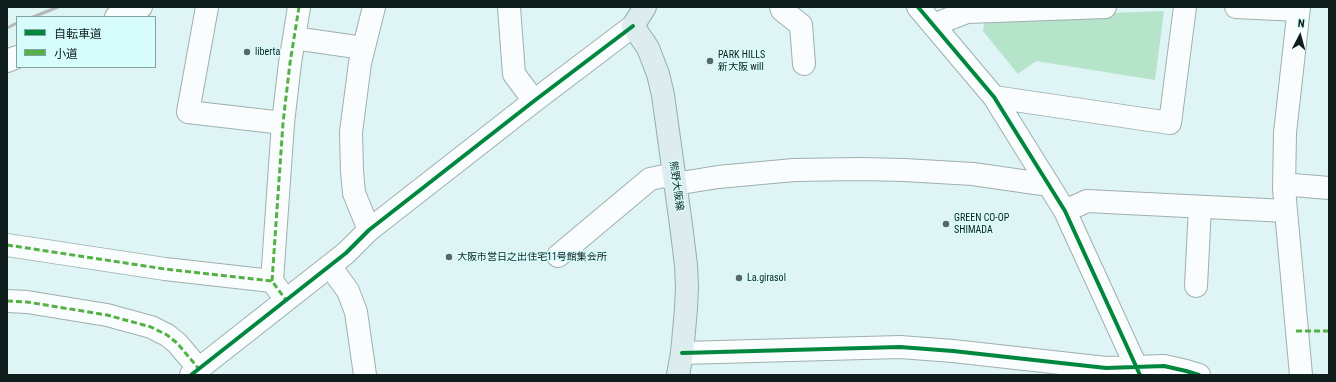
<!DOCTYPE html>
<html>
<head>
<meta charset="utf-8">
<style>
	body { margin:0 }
	#map { position:relative; width:1336px; height:382px; overflow:hidden; background:#dff4f4; font-family:"Roboto Condensed","Noto Sans JP",sans-serif }
	canvas { display:block }
	.frame { position:absolute; inset:0; border:8px solid #0f1d1d; pointer-events:none }
	.legend { position:absolute; left:16px; top:16px; width:140px; height:52px; box-sizing:border-box; background:#d6fdfc; border:1px solid #86a3a3; margin:0; padding:5px 7px; list-style:none; font-size:12px; color:#0f1d1d }
	.legend li { display:flex; align-items:center; gap:8px; height:20px }
	.legend b { width:20px; border:1px solid #86a3a3 }
	.north { position:absolute; left:1280px; top:16px; width:40px; height:40px; -webkit-text-stroke:3px #d6fdfc; paint-order:stroke; rotate:6deg; font-size:11px; font-weight:700; line-height:16px; text-align:center; color:#0f1d1d }
	.north::after { content:''; display:block; margin:auto; width:14px; height:18px; background:#0f1d1d; clip-path:polygon(50% 0,100% 100%,50% 72%,0 100%) }
</style>
</head>
<body>
<div id="map">
<canvas width="1336" height="382"></canvas>
<div class="frame"></div>
<ul class="legend">
<li><b style="height:5px;background:#00873e"></b>自転車道</li>
<li><b style="height:5px;background:#54b145"></b>小道</li>
</ul>
<div class="north">N</div>
</div>
<script>
const ctx = document.querySelector('canvas').getContext('2d');
ctx.lineJoin = 'round';
function paint(path, color) { ctx.fillStyle = color; ctx.fill(path, 'evenodd'); }
const poly = rows => new Path2D(rows.map(r => 'M' + r).join(''));
function stroke(path, color, width, dash) { ctx.strokeStyle = color; ctx.lineWidth = width; ctx.lineCap = dash ? 'butt' : 'round'; ctx.setLineDash(dash || []); ctx.stroke(path); }
function write(font, color, halo, rows, align = 'center') {
  ctx.font = font + ' "Roboto Condensed","Noto Sans JP",sans-serif'; ctx.lineWidth = 3; ctx.setLineDash([]); ctx.textBaseline = 'middle'; ctx.strokeStyle = halo; ctx.fillStyle = color; for (const [text, x, y, turn = 0] of rows) {
    ctx.save(); ctx.translate(x, y); ctx.rotate((+turn || 0) * Math.PI / 180); ctx.textAlign = isNaN(turn) ? turn : align; if (halo) ctx.strokeText(text, 0, 0); ctx.fillText(text, 0, 0); ctx.restore();
  }
}
paint(poly([
	[1164,11,1155,80,1036,61,1018,74,983,31,985,18]
]), '#b5e4ca');
const minor = poly([
	[207,7,188,112,283,123],
	[509,7,514,74,534,101],
	[781,7,782,10,801,25,804,64],
	[918,7,994,97,1065,211,1140,375],
	[1236,7,1298,10],
	[1299,7,1285,133,1284,189,1301,375],
	[116,17,141,7],
	[933,25,967,12,1105,7],
	[294,38,363,48],
	[7,61,17,57],
	[994,97,1170,123,1185,7],
	[1285,182,1293,185,1329,188],
	[675,184,718,177,794,170,861,169,904,170,973,174,1049,185],
	[1065,211,1087,201,1286,211],
	[369,230,354,193,352,171,351,132,360,63,374,7],
	[7,245,165,269,272,281,286,300],
	[558,256,650,179,674,174],
	[330,266,348,291,356,312,365,375],
	[272,281,283,123,290,63,299,7],
	[1196,286,1200,207],
	[7,301,27,302,107,315,151,327,167,335,177,343,199,369],
	[682,353,900,347,953,351,1106,368,1164,366,1186,371,1199,375],
	[191,375,346,253,369,230,534,101,633,26]
]);
const major = poly([
	[645,7,633,26,648,48,658,74,663,95,681,225,686,265,687,287,686,309,682,353,678,375]
]);
stroke(minor, '#9fafaf', 24);
stroke(major, '#90b0b4', 24);
stroke(minor, '#fafdfd', 22);
stroke(major, '#ddecef', 22);
stroke(poly([
	[33,17,58,7],
	[7,28,17,23]
]), '#b3b8b8', 3);
stroke(poly([
	[7,245,165,269,272,281,286,300],
	[272,281,283,123,290,63,299,7],
	[7,301,27,302,107,315,151,327,167,335,177,343,199,369],
	[1296,331,1329,331]
]), '#54b145', 3, [6, 3]);
stroke(poly([
	[918,7,994,97,1065,211,1140,375],
	[682,353,900,347,953,351,1106,368,1164,366,1186,371,1199,375],
	[191,375,346,253,369,230,534,101,633,26]
]), '#00873e', 4);
for (const [x, y, r, color] of [
	[247,52,4,"#586868"],
	[710,61,4,"#586868"],
	[946,224,4,"#586868"],
	[449,257,4,"#586868"],
	[739,278,4,"#586868"]
]) { const dot = new Path2D(); dot.arc(x, y, r, 0, 2 * Math.PI); ctx.fillStyle = color; ctx.fill(dot); stroke(dot, '#d6fdfc', 1.5); }
write('10px', '#0f1d1d', '#d6fdfc', [
	["liberta",255,52],
	["PARK HILLS",718,55],
	["新大阪 will",718,67],
	["GREEN CO-OP",954,218],
	["SHIMADA",954,230],
	["大阪市営日之出住宅11号館集会所",457,257],
	["La.girasol",747,278]
], 'left');
write('10px', '#0f1d1d', '#d6fdfc', [
	["熊野大阪線",676,186,82]
]);
</script>
</body>
</html>
